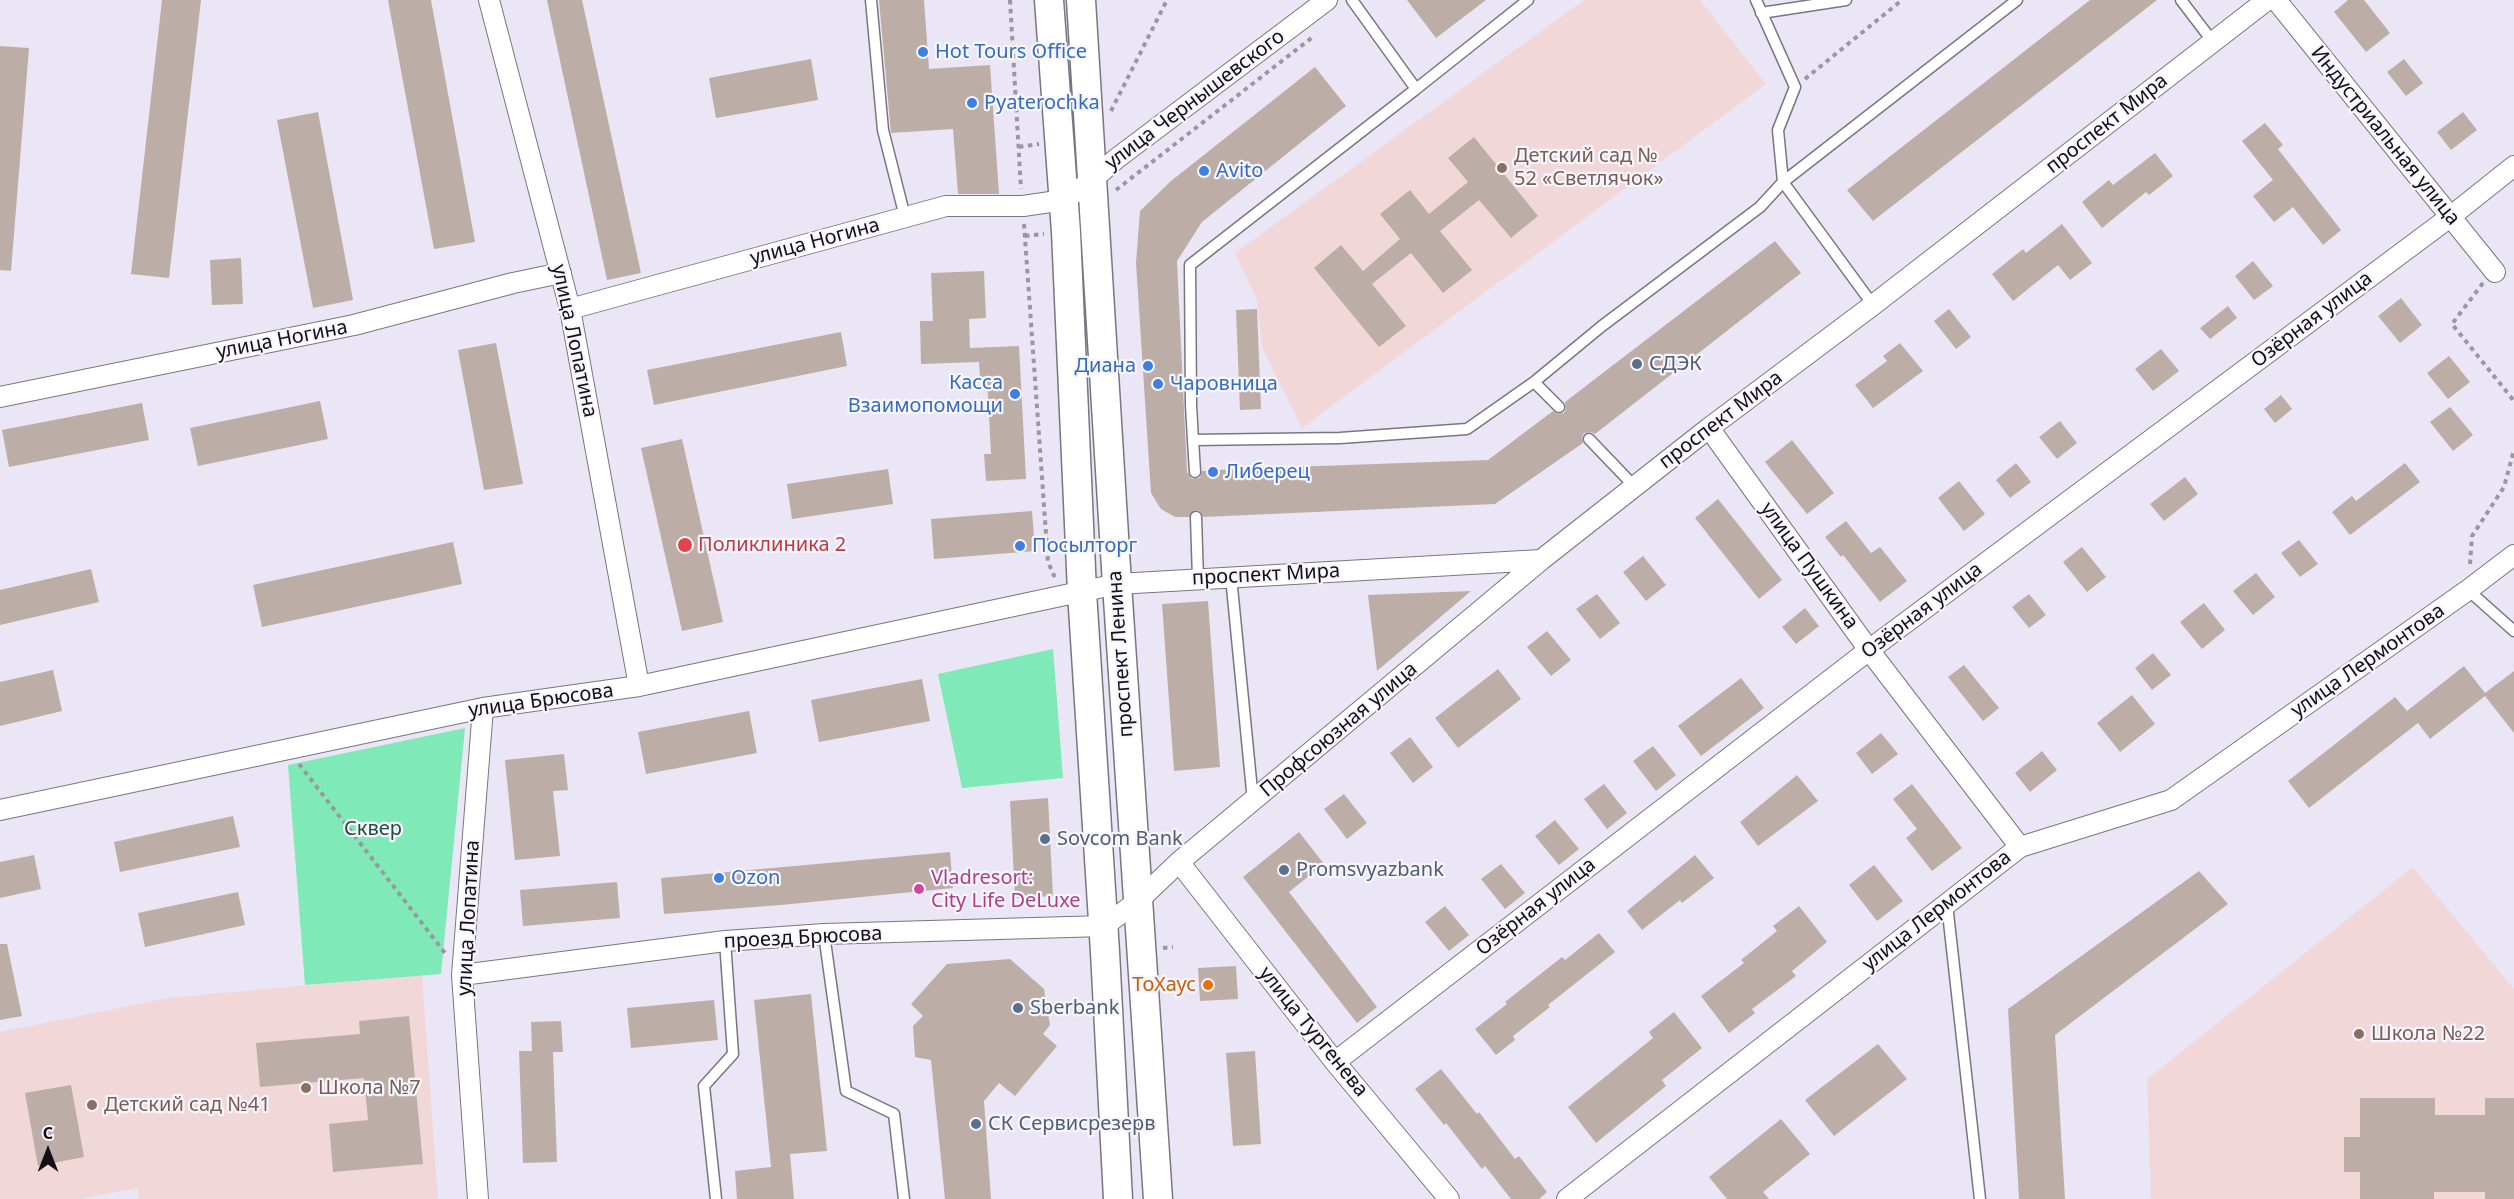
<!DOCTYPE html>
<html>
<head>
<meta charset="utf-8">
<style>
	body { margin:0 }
	#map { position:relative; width:2514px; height:1199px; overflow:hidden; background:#eae6f5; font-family:"Noto Sans",sans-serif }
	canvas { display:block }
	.north { position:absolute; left:18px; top:1121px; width:60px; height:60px; -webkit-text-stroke:4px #f7f5fd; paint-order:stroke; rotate:0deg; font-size:16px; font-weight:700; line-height:24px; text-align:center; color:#121015 }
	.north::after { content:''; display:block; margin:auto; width:21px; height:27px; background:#121015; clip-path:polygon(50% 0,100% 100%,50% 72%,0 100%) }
</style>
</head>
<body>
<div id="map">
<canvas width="2514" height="1199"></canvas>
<div class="north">С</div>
</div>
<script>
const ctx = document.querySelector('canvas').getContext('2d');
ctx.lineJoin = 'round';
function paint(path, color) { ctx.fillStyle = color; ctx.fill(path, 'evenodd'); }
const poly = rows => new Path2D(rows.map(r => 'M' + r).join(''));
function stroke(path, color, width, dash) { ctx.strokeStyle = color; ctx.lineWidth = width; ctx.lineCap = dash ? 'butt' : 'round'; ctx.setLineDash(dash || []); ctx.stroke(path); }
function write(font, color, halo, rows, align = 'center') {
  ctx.font = font + ' "Noto Sans",sans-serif'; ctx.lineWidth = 4.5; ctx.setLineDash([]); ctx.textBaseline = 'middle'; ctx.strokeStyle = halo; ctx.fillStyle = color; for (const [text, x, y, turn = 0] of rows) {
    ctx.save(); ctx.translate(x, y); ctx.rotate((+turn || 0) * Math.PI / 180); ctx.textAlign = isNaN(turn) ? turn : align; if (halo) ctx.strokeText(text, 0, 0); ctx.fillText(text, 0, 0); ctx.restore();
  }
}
paint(poly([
	[1584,0,1700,0,1766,84,1302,428,1262,347,1257,300,1235,253],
	[2413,867,2514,989,2514,1199,2151,1199,2147,1079],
	[422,975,438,1199,139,1199,138,1188,80,1199,0,1199,0,1032,168,998]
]), '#f2d7d8');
paint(poly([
	[1053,649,1063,778,962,788,938,674],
	[465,728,441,974,305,985,288,765]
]), '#7fe9b8');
paint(poly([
	[162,0,201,0,169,278,131,274],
	[388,0,431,0,475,242,434,249],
	[547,0,582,0,641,273,607,280],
	[879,0,924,0,929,69,990,65,999,194,958,194,953,129,891,133],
	[1407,0,1486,0,1436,38],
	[2090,0,2157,0,1873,221,1847,190],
	[2348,0,2364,0,2390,33,2366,52,2334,12],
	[0,46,29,48,11,271,0,270],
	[811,59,818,100,716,118,709,78],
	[2404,59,2423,83,2406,96,2387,72],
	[1315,67,1346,106,1202,222,1177,261,1187,472,1192,479,1200,478,1202,471,1235,469,1488,460,1553,411,1558,414,1564,413,1566,408,1565,402,1775,241,1801,273,1595,434,1591,432,1584,433,1582,437,1583,443,1495,504,1203,517,1200,511,1195,510,1189,517,1175,517,1161,509,1151,493,1136,263,1140,211,1171,181],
	[318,112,353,300,313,308,277,120],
	[2463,112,2477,130,2451,150,2437,132],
	[2265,123,2283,145,2278,149,2341,230,2323,245,2293,207,2274,222,2253,196,2273,180,2242,141],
	[1474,137,1538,216,1511,238,1479,200,1440,231,1472,270,1443,293,1411,253,1372,284,1406,326,1379,347,1314,268,1341,245,1363,271,1400,239,1380,214,1410,190,1429,214,1468,182,1448,158],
	[2155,153,2173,176,2149,195,2146,192,2102,228,2082,202,2109,180,2113,185],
	[2062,224,2092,263,2070,280,2058,265,2013,301,1992,274,2023,249,2026,253],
	[241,258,243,304,212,305,210,260],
	[2253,261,2273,286,2254,300,2235,276],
	[984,271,986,318,969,319,970,348,1019,346,1026,479,986,481,984,454,991,454,987,377,980,377,979,362,921,364,920,321,933,321,931,273],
	[2401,298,2422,325,2400,343,2378,316],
	[2228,306,2237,318,2210,339,2200,328],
	[1257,309,1261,409,1240,410,1236,310],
	[1949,309,1971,337,1956,349,1934,321],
	[841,332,847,366,654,405,647,370],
	[496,343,523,484,484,490,458,350],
	[1900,343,1923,371,1873,408,1855,385,1887,361,1883,356],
	[2161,349,2179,371,2153,391,2135,369],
	[2449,356,2470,382,2448,399,2427,373],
	[2281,395,2292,409,2275,423,2264,409],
	[320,401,328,439,198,466,190,428],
	[142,403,149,440,9,467,2,430],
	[2450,407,2473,435,2453,451,2430,422],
	[2060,421,2077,443,2057,459,2039,437],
	[682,439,723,622,682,631,641,448],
	[1792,440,1834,493,1807,514,1765,462],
	[2016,463,2031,482,2010,498,1996,480],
	[2405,463,2420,482,2350,535,2332,512,2352,496,2356,501],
	[888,469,893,504,792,519,787,484],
	[2185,477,2198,494,2164,521,2150,504],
	[1959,481,1985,514,1964,531,1938,498],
	[1718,499,1782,580,1759,599,1695,518],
	[1032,511,1035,551,934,559,931,519],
	[1846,521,1871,553,1880,547,1907,581,1880,602,1843,555,1841,557,1825,537],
	[2299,540,2318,564,2300,577,2281,553],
	[453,542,462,584,262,627,253,585],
	[2082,547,2106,577,2087,592,2063,562],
	[1643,556,1666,585,1646,601,1623,572],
	[91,569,99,602,0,625,0,590],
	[2256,573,2275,597,2253,615,2233,591],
	[1471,591,1377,671,1368,595],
	[1597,594,1620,623,1600,639,1576,609],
	[2029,594,2046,615,2029,628,2012,607],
	[1208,601,1220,767,1174,771,1162,604],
	[2204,603,2225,630,2202,649,2180,622],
	[1805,608,1819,626,1796,644,1782,627],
	[1547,631,1571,660,1551,676,1527,647],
	[2153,653,2171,675,2152,690,2135,668],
	[1964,665,1999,708,1983,721,1948,677],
	[2464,666,2485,693,2514,671,2514,733,2485,696,2430,739,2418,723,2309,808,2288,781,2395,697,2407,711],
	[1498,669,1521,699,1458,748,1435,718],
	[53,670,62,711,0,726,0,682],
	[1741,678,1764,708,1701,756,1678,726],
	[922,679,930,721,819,742,811,700],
	[2132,695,2155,724,2120,752,2097,723],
	[749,711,757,753,646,774,638,732],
	[1881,733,1898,754,1872,774,1856,753],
	[1410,737,1433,767,1413,783,1390,753],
	[1653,746,1676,775,1656,791,1633,761],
	[2042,751,2057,770,2030,792,2015,773],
	[564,754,568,790,553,791,560,856,515,860,505,760],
	[1797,775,1818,801,1758,846,1740,822],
	[1604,784,1627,813,1607,829,1584,799],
	[1912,784,1962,848,1932,871,1906,838,1917,829,1893,799],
	[1344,794,1367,823,1347,839,1324,809],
	[1048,798,1053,896,1015,898,1010,801],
	[233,816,240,847,120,872,114,842],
	[1555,820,1579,849,1559,865,1535,836],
	[1299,832,1324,864,1289,892,1377,1007,1357,1023,1243,877],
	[950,852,953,888,781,905,664,914,661,878],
	[34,855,41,889,0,898,0,862],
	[1695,855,1714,878,1682,903,1680,900,1642,930,1627,911],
	[1501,864,1525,893,1505,909,1481,879],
	[1874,865,1903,901,1877,921,1849,885],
	[2199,871,2228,904,2055,1035,2065,1199,2019,1199,2008,1009],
	[617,882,620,918,523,926,520,890],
	[238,892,245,925,145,947,138,913],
	[1445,906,1469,935,1449,951,1425,922],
	[1799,906,1827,942,1792,971,1796,976,1752,1009,1755,1013,1729,1033,1701,996,1744,963,1741,960,1777,931,1773,926],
	[1599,933,1615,952,1548,1005,1550,1007,1513,1036,1515,1040,1496,1055,1475,1029,1507,1004,1505,1002,1562,957,1565,960],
	[0,944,7,944,22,1016,0,1020],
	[1010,959,1044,989,1050,1025,1043,1034,1057,1046,1015,1096,999,1083,984,1101,991,1199,945,1199,931,1060,915,1057,913,1026,923,1016,911,1004,947,964],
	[1236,966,1238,999,1200,1001,1198,968],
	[811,994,827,1151,790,1154,794,1199,737,1199,735,1171,771,1167,754,1000],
	[714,1000,718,1040,631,1048,627,1008],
	[1674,1012,1702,1048,1662,1080,1666,1086,1596,1143,1568,1107,1653,1038,1649,1032],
	[409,1016,423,1164,333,1172,329,1124,368,1120,364,1078,260,1087,256,1043,360,1034,359,1021],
	[561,1021,563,1052,553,1052,557,1162,523,1163,519,1051,532,1051,531,1022],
	[1878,1044,1907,1079,1834,1136,1805,1100],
	[1255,1051,1261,1144,1233,1146,1226,1053],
	[1441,1069,1477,1114,1479,1112,1515,1159,1519,1156,1547,1192,1539,1199,1511,1199,1485,1166,1482,1169,1446,1123,1444,1125,1415,1089],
	[71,1085,84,1157,38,1166,25,1093],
	[2360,1098,2435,1098,2435,1115,2485,1115,2485,1098,2514,1098,2514,1199,2485,1199,2485,1192,2434,1192,2434,1199,2360,1199,2360,1172,2344,1172,2344,1137,2360,1137],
	[1781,1119,1810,1154,1763,1192,1769,1199,1727,1199,1709,1177]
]), '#bcaea7');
const lane = poly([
	[871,0,883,130,905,217],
	[1352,0,1416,89,1190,265,1191,405,1193,440,1340,438,1467,429,1534,382,1602,326,1760,207,1783,182,2017,0],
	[1756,0,1795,87,1778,130,1783,182,1873,305],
	[2181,0,2213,42],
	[1761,13,1846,0],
	[1416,89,1528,0],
	[1534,382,1559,407],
	[1589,439,1635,487],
	[1193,440,1195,472],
	[1196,517,1198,579],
	[1231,577,1253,801],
	[2468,590,2514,631],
	[1947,904,1980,1199],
	[824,934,846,1091,894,1114,904,1199],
	[716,1199,704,1086,733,1054,725,941]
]);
const street = poly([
	[489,0,570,309,639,686],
	[2276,0,2495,272],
	[570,309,946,206,1023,206,1064,200,1091,181,1116,159,1327,0],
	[0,397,354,325,513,283,561,273],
	[1709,428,1869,650,2020,847],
	[0,810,483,708,639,686,1117,584,1541,560],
	[1179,862,1335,1062,1449,1199],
	[462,975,725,941,824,934,1104,926,1138,901,1179,862,1541,560,1709,428,1873,305,2267,0],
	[1335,1062,1869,650,2450,217,2514,166],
	[478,1199,462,975,483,708],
	[1567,1199,2020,847,2171,800,2468,590,2514,555]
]);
const secondary = poly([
	[1049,0,1066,232,1082,592,1105,952,1118,1199],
	[1081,0,1117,584,1158,1199]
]);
stroke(lane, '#797682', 13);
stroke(street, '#797682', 22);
stroke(secondary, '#797682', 31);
stroke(poly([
	[1010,0,1021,189],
	[1805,79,1902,0],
	[1111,111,1167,0],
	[1019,147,1039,144],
	[1116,190,1314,36],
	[1024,224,1048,562,1056,580],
	[1025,236,1044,234],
	[2483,283,2452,324,2514,401],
	[2470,564,2472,536,2504,487,2514,450],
	[299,764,445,953],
	[1163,948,1173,947]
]), '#9a96a2', 4, [4.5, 4.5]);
stroke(lane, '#fff', 10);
stroke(street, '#fff', 20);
stroke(secondary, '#fff', 28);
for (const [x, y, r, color] of [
	[923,52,6,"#3f7fe0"],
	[972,103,6,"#3f7fe0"],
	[1502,168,6,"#8d6e63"],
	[1204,171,6,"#3f7fe0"],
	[1637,364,6,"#5c6f8a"],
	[1148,366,6,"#3f7fe0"],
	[1158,384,6,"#3f7fe0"],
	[1015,394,6,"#3f7fe0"],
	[1213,472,6,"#3f7fe0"],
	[685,545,8,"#e0444e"],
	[1020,546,6,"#3f7fe0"],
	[1045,839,6,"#5c6f8a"],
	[1284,870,6,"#5c6f8a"],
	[719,878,6,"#3f7fe0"],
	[919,889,6,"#d1479c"],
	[1208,985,6,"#e8710a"],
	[1018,1008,6,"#5c6f8a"],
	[2359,1034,6,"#8d6e63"],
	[306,1088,6,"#8d6e63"],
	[92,1105,6,"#8d6e63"],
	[976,1124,6,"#5c6f8a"]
]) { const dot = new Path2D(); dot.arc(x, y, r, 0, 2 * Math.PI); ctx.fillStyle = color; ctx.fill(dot); stroke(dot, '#f7f5fd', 2); }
write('20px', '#366cbe', '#f7f5fd', [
	["Hot Tours Office",935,52],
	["Pyaterochka",984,103],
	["Avito",1216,171],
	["Диана",1136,366,"right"],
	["Касса",1003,383,"right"],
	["Взаимопомощи",1003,406,"right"],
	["Чаровница",1170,384],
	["Либерец",1225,472],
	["Посылторг",1032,546],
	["Ozon",731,878]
], 'left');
write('20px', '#121015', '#f7f5fd', [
	["улица Чернышевского",1195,100,-37],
	["проспект Мира",2107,124,-38],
	["Индустриальная улица",2385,136,51],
	["улица Ногина",815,242,-15],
	["Озёрная улица",2312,320,-37],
	["улица Ногина",282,340,-11],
	["улица Лопатина",574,341,78],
	["проспект Мира",1721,420,-37],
	["улица Пушкина",1809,566,54],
	["проспект Мира",1266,575,-3],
	["Озёрная улица",1922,611,-37],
	["проспект Ленина",1121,654,-94],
	["улица Лермонтова",2368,661,-35],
	["улица Брюсова",541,701,-8],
	["Профсоюзная улица",1339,730,-40],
	["Озёрная улица",1536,907,-38],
	["улица Лермонтова",1937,911,-38],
	["улица Лопатина",469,918,-87],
	["проезд Брюсова",803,938,-3],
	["улица Тургенева",1313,1032,51]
]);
write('20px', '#785e54', '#f7f5fd', [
	["Детский сад №",1514,156],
	["52 «Светлячок»",1514,179],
	["Школа №22",2371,1034],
	["Школа №7",318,1088],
	["Детский сад №41",104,1105]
], 'left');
write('20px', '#4e5e75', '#f7f5fd', [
	["СДЭК",1649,364],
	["Sovcom Bank",1057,839],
	["Promsvyazbank",1296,870],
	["Sberbank",1030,1008],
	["СК Сервисрезерв",988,1124]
], 'left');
write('20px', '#be3a42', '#f7f5fd', [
	["Поликлиника 2",698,545]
], 'left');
write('20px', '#204d39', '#f7f5fd', [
	["Сквер",373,829]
]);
write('20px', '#b23c85', '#f7f5fd', [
	["Vladresort:",931,878],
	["City Life DeLuxe",931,901]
], 'left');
write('20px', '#c56008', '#f7f5fd', [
	["ТоХаус",1196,985]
], 'right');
</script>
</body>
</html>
